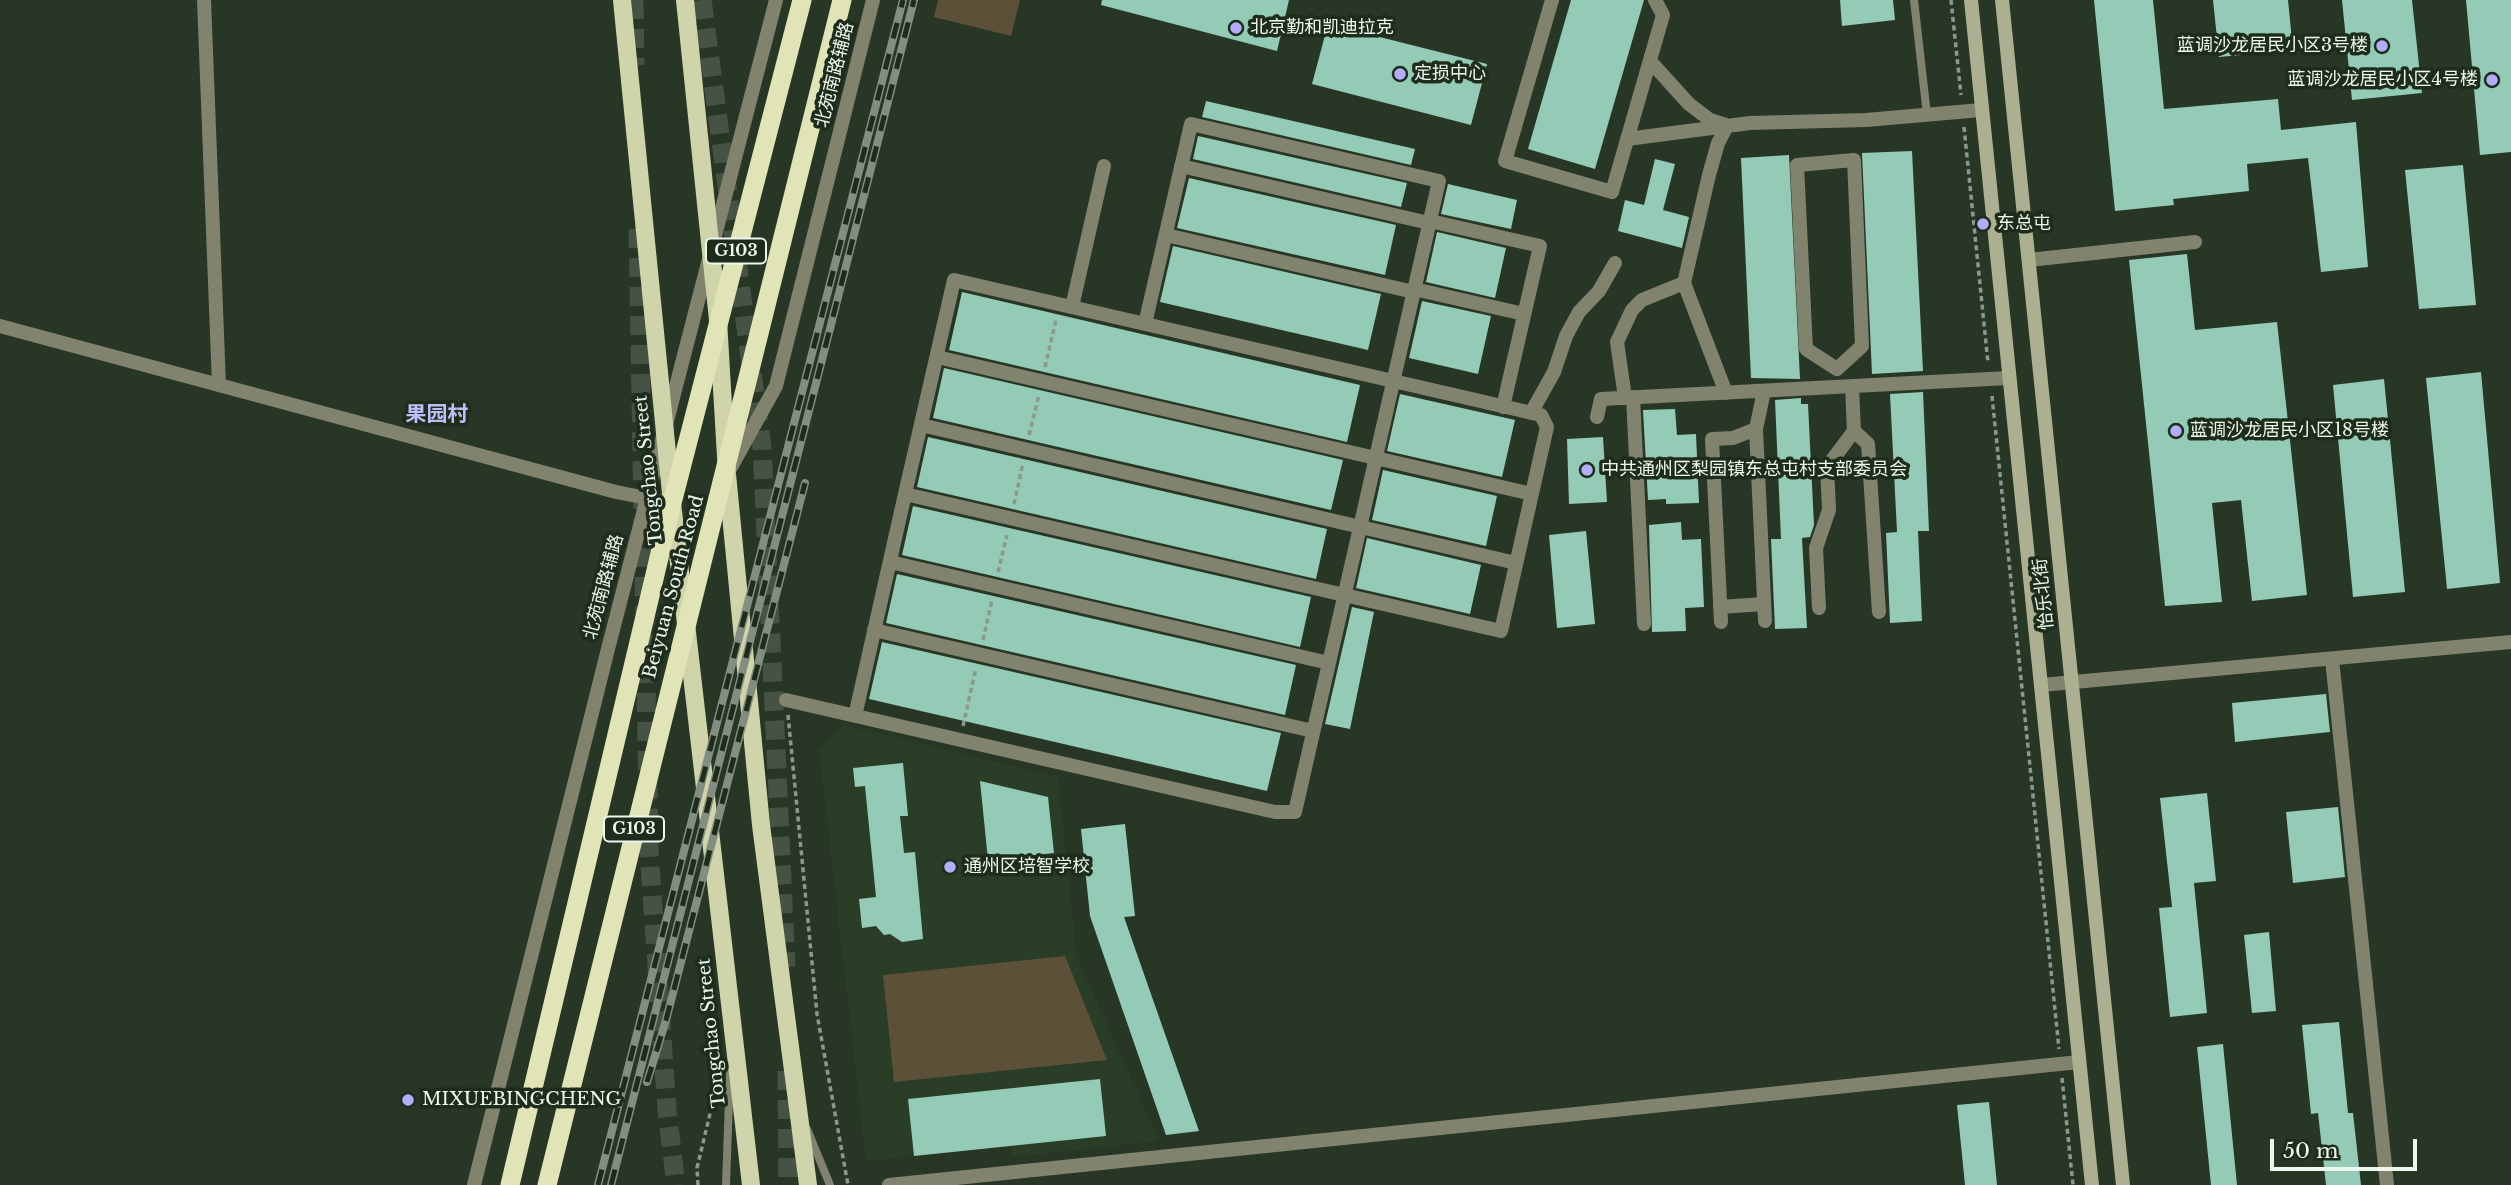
<!DOCTYPE html>
<html>
<head>
<meta charset="utf-8">
<style>
	body { margin:0 }
	#map { position:relative; width:2511px; height:1185px; overflow:hidden; background:#283626; font-family:"Libre Baskerville",serif }
	canvas { display:block }
	.scale { position:absolute; left:2270px; top:1139px; width:147px; height:32px; box-sizing:border-box; border:4px solid #eef7ed; border-top:0; padding-left:9px; font-size:21px; line-height:24px; white-space:nowrap; color:#eef7ed; -webkit-text-stroke:5px #1e2c1c; paint-order:stroke }
</style>
</head>
<body>
<div id="map">
<canvas width="2511" height="1185"></canvas>
<div class="scale">50 m</div>
</div>
<script>
const ctx = document.querySelector('canvas').getContext('2d');
ctx.lineJoin = 'round';
function paint(path, color) { ctx.fillStyle = color; ctx.fill(path, 'evenodd'); }
const poly = rows => new Path2D(rows.map(r => 'M' + r).join(''));
function stroke(path, color, width, dash) { ctx.strokeStyle = color; ctx.lineWidth = width; ctx.lineCap = dash ? 'butt' : 'round'; ctx.setLineDash(dash || []); ctx.stroke(path); }
function write(font, color, halo, rows, align = 'center') {
  ctx.font = font + ' "Libre Baskerville","Noto Sans SC",serif'; ctx.lineWidth = 7; ctx.setLineDash([]); ctx.textBaseline = 'middle'; ctx.strokeStyle = halo; ctx.fillStyle = color; for (const [text, x, y, turn = 0] of rows) {
    ctx.save(); ctx.translate(x, y); ctx.rotate((+turn || 0) * Math.PI / 180); ctx.textAlign = isNaN(turn) ? turn : align; if (halo) ctx.strokeText(text, 0, 0); ctx.fillText(text, 0, 0); ctx.restore();
  }
}
paint(poly([
	[843,725,1058,777,1077,957,1159,1141,1012,1157,1010,1146,866,1161,819,751]
]), '#2a3d27');
paint(poly([
	[938,0,1020,0,1011,36,934,17],
	[1065,956,1107,1060,894,1082,883,975]
]), '#5d5038');
paint(poly([
	[1102,0,1289,0,1277,51,1101,5],
	[1571,0,1644,0,1595,169,1528,149],
	[1840,0,1893,0,1895,20,1842,26],
	[2094,0,2153,0,2164,109,2278,99,2281,130,2356,122,2368,267,2321,272,2308,158,2247,164,2249,191,2173,199,2174,205,2115,211],
	[2213,0,2288,0,2293,50,2219,57],
	[2342,0,2412,0,2422,93,2352,100],
	[2466,0,2511,0,2511,152,2480,155],
	[1328,24,1487,64,1471,125,1312,84],
	[1206,101,1415,149,1411,165,1202,117],
	[1198,136,1407,183,1401,207,1193,159],
	[1912,151,1923,371,1872,374,1862,153],
	[1789,155,1800,379,1751,378,1741,158],
	[1655,159,1675,164,1663,210,1689,217,1682,248,1618,231,1625,200,1644,205],
	[2463,165,2476,305,2419,309,2405,170],
	[1189,178,1396,225,1385,275,1177,228],
	[1448,184,1517,200,1511,229,1441,214],
	[1437,232,1506,248,1495,298,1426,282],
	[1173,246,1381,294,1368,350,1160,302],
	[2187,254,2195,330,2277,322,2307,595,2252,601,2241,500,2212,503,2222,602,2165,606,2129,260],
	[962,292,1360,385,1347,442,949,350],
	[1422,301,1491,316,1478,374,1409,358],
	[944,368,1343,460,1331,510,933,418],
	[2481,372,2500,583,2447,589,2426,378],
	[2384,379,2405,592,2353,597,2333,385],
	[1923,392,1929,531,1918,531,1922,621,1890,623,1886,533,1897,532,1890,394],
	[1400,394,1515,420,1502,477,1387,451],
	[1801,398,1801,404,1808,404,1814,525,1810,537,1802,538,1807,628,1775,629,1771,539,1781,539,1775,400],
	[1675,409,1677,435,1696,434,1699,503,1666,504,1666,499,1648,500,1643,410],
	[928,437,1327,529,1316,579,917,487],
	[1603,437,1607,502,1569,504,1567,439],
	[1383,470,1497,496,1486,546,1372,520],
	[913,506,1311,597,1300,647,902,555],
	[1681,522,1682,540,1701,539,1704,607,1685,608,1686,631,1652,632,1649,525],
	[1586,531,1595,624,1557,628,1549,535],
	[1367,538,1481,565,1470,614,1356,588],
	[897,574,1296,665,1285,715,886,623],
	[1352,607,1374,612,1350,729,1325,724],
	[882,642,1281,733,1267,791,869,699],
	[2326,694,2330,732,2235,742,2232,703],
	[903,763,908,816,900,816,904,853,915,852,923,939,902,942,890,934,884,935,876,926,862,928,859,899,876,897,865,786,855,787,853,768],
	[980,781,1048,797,1054,853,988,860],
	[2207,793,2216,881,2194,883,2207,1013,2170,1017,2159,908,2172,907,2160,798],
	[2338,807,2345,877,2293,883,2286,812],
	[1125,824,1135,916,1124,917,1199,1131,1166,1135,1090,916,1081,829],
	[2269,932,2276,1011,2252,1013,2244,935],
	[2339,1022,2348,1113,2353,1113,2361,1185,2326,1185,2318,1113,2311,1114,2302,1025],
	[2223,1044,2237,1185,2211,1185,2197,1047],
	[1100,1079,1106,1136,914,1156,908,1099],
	[1989,1102,1997,1185,1965,1185,1957,1105]
]), '#93cbb7');
stroke(poly([
	[634,0,635,65],
	[702,0,762,447,786,967],
	[638,229,649,851,667,1110,676,1185],
	[787,1071,788,1185]
]), '#465344', 19, [19, 10]);
stroke(poly([
	[1951,0,1961,95],
	[1964,127,1988,363],
	[1045,367,1056,320],
	[1992,396,2059,1049],
	[1029,435,1039,395],
	[1014,504,1023,463],
	[998,572,1007,535],
	[983,640,992,600],
	[788,715,817,1014,848,1185],
	[963,726,976,668],
	[2062,1078,2073,1185],
	[698,1185,697,1168,714,1097]
]), '#8c988b', 3.5, [5, 3.5]);
stroke(poly([
	[1914,0,1927,115],
	[807,1129,830,1185],
	[726,1185,730,1072]
]), '#81836f', 8);
stroke(poly([
	[204,0,219,385],
	[1552,0,1505,161,1612,192,1663,15,1655,0],
	[1650,61,1689,104,1710,120,1726,125],
	[1627,139,1750,123,1866,120,1981,110],
	[1854,160,1862,346,1837,369,1806,349,1797,165,1854,160],
	[1181,166,1429,223],
	[1430,221,1540,246,1503,407],
	[1166,235,1414,292],
	[2029,260,2195,242],
	[1414,289,1524,314],
	[1072,307,1104,166],
	[0,326,616,492,672,503],
	[937,357,1532,494],
	[1764,391,1756,429,1765,621],
	[1726,393,1684,283,1709,175,1718,143,1727,126],
	[1633,397,1644,624],
	[1625,398,1617,342,1632,310,1642,300,1684,283],
	[1531,413,1554,372,1566,336,1579,312,1599,291,1615,263],
	[1597,417,1601,399,2009,378],
	[921,425,1516,563],
	[1854,431,1868,444,1879,612],
	[890,562,1329,663],
	[1720,607,1764,604],
	[1819,608,1816,548,1829,510,1827,467,1854,431,1852,386],
	[1721,622,1712,439,1733,438,1756,429],
	[874,630,1313,731],
	[2332,659,2387,1185],
	[2041,685,2511,642],
	[786,700,1275,812,1295,812,1439,181,1191,124,1145,324],
	[855,716,905,494,954,280,1541,415,1547,427,1501,631,905,494],
	[889,1185,2079,1062]
]), '#81836f', 14);
stroke(poly([
	[731,467,776,386,873,0],
	[474,1185,609,645,776,0]
]), '#81836f', 14);
stroke(poly([
	[1971,0,2092,1185],
	[2002,0,2123,1185]
]), '#adb090', 14);
stroke(poly([
	[622,0,672,503,751,1185],
	[685,0,718,320,727,474,761,825,808,1185]
]), '#d0d4aa', 18);
stroke(poly([
	[510,1185,672,503,802,0],
	[547,1185,842,0]
]), '#e0e4b6', 19);
const rail = poly([
	[647,1082,666,1020,805,483],
	[598,1185,903,0],
	[611,1185,914,0]
]);
stroke(rail, '#838e81', 8);
stroke(rail, '#1e2c1c', 5, [16]);
for (const [x, y, r, color] of [
	[1236,28,7,"#b3adf9"],
	[2382,46,7,"#b3adf9"],
	[1400,74,7,"#b3adf9"],
	[2492,80,7,"#b3adf9"],
	[1983,224,7,"#b3adf9"],
	[2176,431,7,"#b3adf9"],
	[1587,470,7,"#b3adf9"],
	[950,867,7,"#b3adf9"],
	[408,1100,7,"#b3adf9"]
]) { const dot = new Path2D(); dot.arc(x, y, r, 0, 2 * Math.PI); ctx.fillStyle = color; ctx.fill(dot); stroke(dot, '#1e2c1c', 2.5); }
for (const [x, y, w] of [
	[736,251,60],
	[634,829,60]
]) { const box = new Path2D(); box.roundRect(x - w / 2, y - 12.5, w, 25, 5); ctx.fillStyle = '#1e2c1c'; ctx.fill(box); stroke(box, '#eef7ed', 2); }
write('bold 16px', '#eef7ed', null, [
	["G103",736,251],
	["G103",634,829]
]);
write('18px', '#eef7ed', '#1e2c1c', [
	["北京勤和凯迪拉克",1250,28],
	["蓝调沙龙居民小区3号楼",2368,46,"right"],
	["定损中心",1414,74],
	["蓝调沙龙居民小区4号楼",2478,80,"right"],
	["东总屯",1997,224],
	["蓝调沙龙居民小区18号楼",2190,431],
	["中共通州区梨园镇东总屯村支部委员会",1601,470],
	["通州区培智学校",964,867],
	["MIXUEBINGCHENG",422,1100]
], 'left');
write('18px', '#eef7ed', '#1e2c1c', [
	["北苑南路辅路",835,75,-76],
	["Tongchao Street",649,470,-96],
	["北苑南路辅路",604,587,-75],
	["Beiyuan South Road",674,587,-75],
	["怡乐北街",2044,594,-96],
	["Tongchao Street",712,1033,-96]
]);
write('bold 21px', '#c0bcf5', '#1e2c1c', [
	["果园村",437,415]
]);
</script>
</body>
</html>
